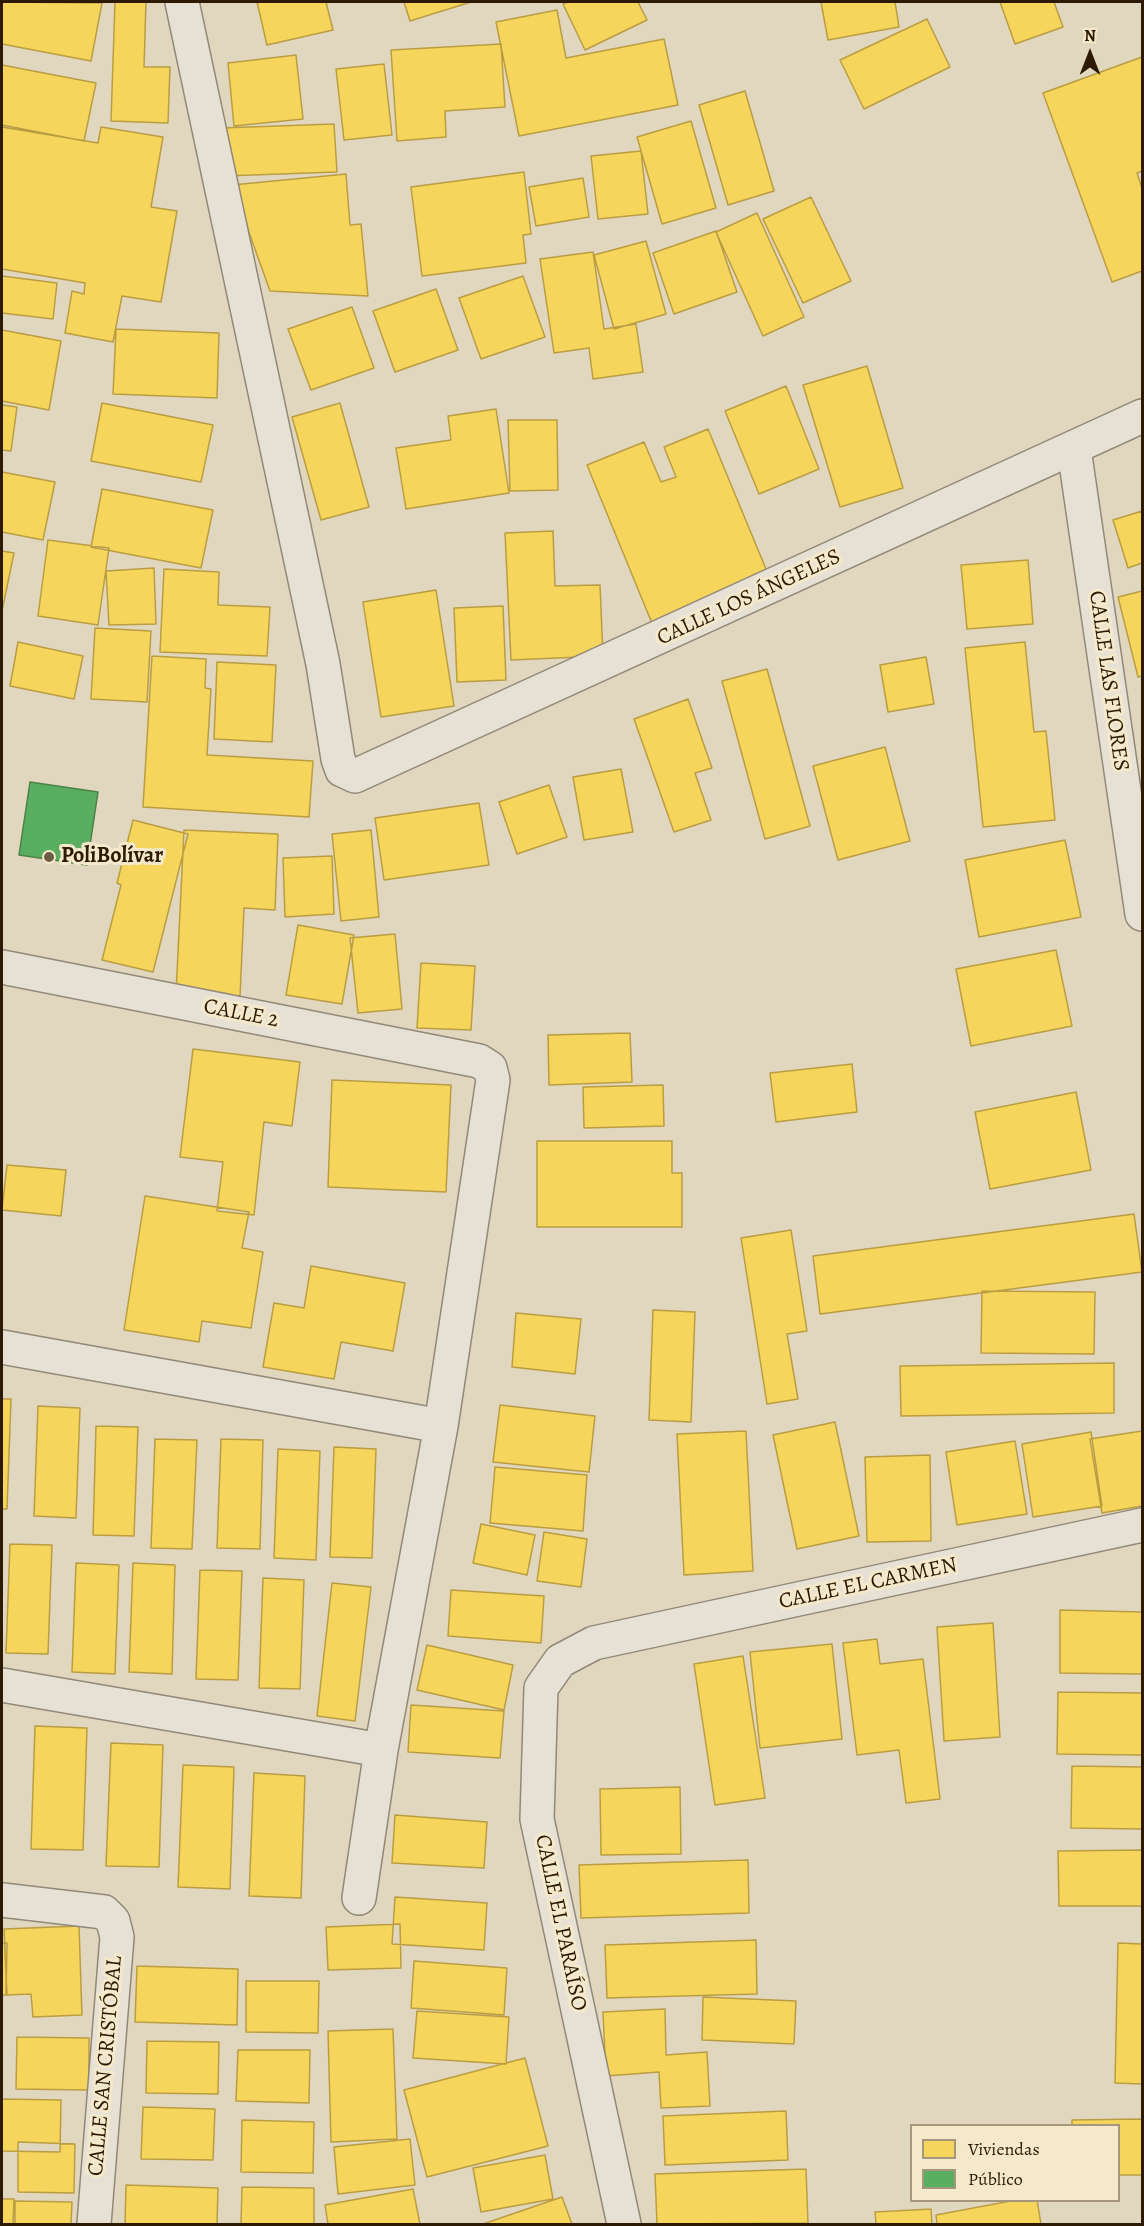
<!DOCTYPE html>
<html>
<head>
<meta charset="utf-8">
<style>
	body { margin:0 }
	#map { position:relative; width:1144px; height:2226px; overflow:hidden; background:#e1d7bf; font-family:Alegreya,serif }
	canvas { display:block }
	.frame { position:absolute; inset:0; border:3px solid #2d1a04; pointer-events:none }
	.legend { position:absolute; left:910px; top:2124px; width:210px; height:78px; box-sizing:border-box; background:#f5e9cc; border:2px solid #a5967c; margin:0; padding:8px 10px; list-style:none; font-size:18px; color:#2d1a04 }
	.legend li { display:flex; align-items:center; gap:12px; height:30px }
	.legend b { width:30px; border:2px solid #a5967c }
	.north { position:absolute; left:1060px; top:24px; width:60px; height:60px; -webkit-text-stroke:4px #f5e9cc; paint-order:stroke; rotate:0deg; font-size:16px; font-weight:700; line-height:24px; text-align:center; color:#2d1a04 }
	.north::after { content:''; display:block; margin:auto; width:21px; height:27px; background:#2d1a04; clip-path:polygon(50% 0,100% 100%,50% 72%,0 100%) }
</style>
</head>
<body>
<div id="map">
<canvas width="1144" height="2226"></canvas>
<div class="frame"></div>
<ul class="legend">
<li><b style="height:16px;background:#f6d55c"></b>Viviendas</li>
<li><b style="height:16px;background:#5aae61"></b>Público</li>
</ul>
<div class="north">N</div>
</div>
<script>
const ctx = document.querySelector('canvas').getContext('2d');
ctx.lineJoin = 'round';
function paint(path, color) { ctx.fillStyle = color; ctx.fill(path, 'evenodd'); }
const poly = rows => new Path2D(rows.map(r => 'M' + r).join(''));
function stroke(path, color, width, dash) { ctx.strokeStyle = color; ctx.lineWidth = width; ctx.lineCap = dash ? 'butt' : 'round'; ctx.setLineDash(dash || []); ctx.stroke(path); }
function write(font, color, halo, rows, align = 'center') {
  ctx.font = font + ' Alegreya,serif'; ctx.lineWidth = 6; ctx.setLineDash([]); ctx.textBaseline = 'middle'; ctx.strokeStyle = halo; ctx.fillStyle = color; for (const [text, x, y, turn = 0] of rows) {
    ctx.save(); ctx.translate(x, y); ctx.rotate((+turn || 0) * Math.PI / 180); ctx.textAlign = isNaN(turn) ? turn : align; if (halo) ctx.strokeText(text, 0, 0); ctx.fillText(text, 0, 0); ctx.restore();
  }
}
const homes = poly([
	[2,2,102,3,91,61,2,44,2,2],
	[115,2,146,2,144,67,170,67,168,123,111,121,115,2],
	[257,2,326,2,333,30,267,45,257,2],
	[404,2,471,2,410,21,404,2],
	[568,2,638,2,647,20,585,50,563,4,568,2],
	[821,2,895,2,899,27,828,40,821,2],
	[1000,2,1054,2,1063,27,1015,44,1000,2],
	[557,10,566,58,664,39,678,105,519,136,496,22,557,10],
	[927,19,950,67,864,109,840,60,927,19],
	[501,44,505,107,445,111,446,137,397,141,391,50,501,44],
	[296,55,303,119,234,126,228,63,296,55],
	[1142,57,1142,171,1137,173,1142,188,1142,271,1112,282,1043,93,1142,57],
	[384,64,392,135,344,140,336,69,384,64],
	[2,65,96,83,84,141,2,125,2,65],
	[745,91,774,191,728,205,699,105,745,91],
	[691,121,716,208,662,224,637,137,691,121],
	[334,124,337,172,224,176,221,128,334,124],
	[2,127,98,143,101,127,163,137,151,207,177,211,161,302,122,296,113,342,65,333,72,291,84,294,85,283,2,269,2,127],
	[641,151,648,214,598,219,591,156,641,151],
	[524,172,531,234,523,235,526,263,422,276,411,187,524,172],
	[346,174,350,225,361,224,368,296,270,291,232,185,346,174],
	[583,178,589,217,536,226,529,187,583,178],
	[811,197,851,281,803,303,763,219,811,197],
	[757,213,804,317,763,336,716,232,757,213],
	[716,231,737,292,674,314,653,253,716,231],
	[646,241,666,314,614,329,594,255,646,241],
	[593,252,604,329,636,324,643,372,593,379,589,348,554,353,540,259,593,252],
	[2,276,57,283,53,319,2,313,2,276],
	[523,276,545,337,481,359,459,298,523,276],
	[436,289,458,350,395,372,373,311,436,289],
	[352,307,374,368,311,390,288,329,352,307],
	[116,329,219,333,217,398,113,394,116,329],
	[2,330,61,341,49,410,2,401,2,330],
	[867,366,903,488,840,507,803,385,867,366],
	[786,386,819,469,759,494,725,411,786,386],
	[102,403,213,425,201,482,91,461,102,403],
	[340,403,369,507,321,520,292,417,340,403],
	[2,405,17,407,11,451,2,450,2,405],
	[496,409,509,493,406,509,396,448,451,440,448,416,496,409],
	[508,420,557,420,558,490,510,491,508,420],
	[708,429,773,586,656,633,587,465,644,442,661,482,676,477,664,447,708,429],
	[2,472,55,482,43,540,2,532,2,472],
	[102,489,213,510,201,568,91,547,102,489],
	[1142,511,1142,563,1128,568,1113,520,1142,511],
	[553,531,555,586,600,585,603,656,511,660,505,533,553,531],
	[48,540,109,548,98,625,38,616,48,540],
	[2,551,14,553,2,611,2,551],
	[1028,560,1033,624,967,629,961,565,1028,560],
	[154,568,156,624,109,625,106,571,154,568],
	[164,569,219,572,218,605,270,607,267,656,160,652,164,569],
	[436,590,454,706,381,717,363,602,436,590],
	[1142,591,1142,676,1138,677,1118,597,1142,591],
	[503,606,506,680,457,682,454,608,503,606],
	[95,628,151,631,147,702,91,699,95,628],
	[18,642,83,656,74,699,10,686,18,642],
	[1025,642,1034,732,1046,731,1055,820,983,827,965,648,1025,642],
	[152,656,206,659,205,688,211,689,207,755,313,761,309,817,143,807,152,656],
	[926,657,934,704,888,712,880,665,926,657],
	[217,662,276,665,272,742,214,739,217,662],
	[767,669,810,826,765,839,722,681,767,669],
	[688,699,712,768,695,773,711,820,674,832,634,719,688,699],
	[885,747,910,841,838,860,813,766,885,747],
	[621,769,633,832,584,840,573,777,621,769],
	[549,785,567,837,517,854,499,802,549,785],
	[479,803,489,865,384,880,375,818,479,803],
	[133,820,188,834,153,972,102,960,121,885,117,883,133,820],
	[184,830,278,834,275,910,244,908,240,996,176,993,184,830],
	[371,830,379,917,341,921,332,834,371,830],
	[1065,840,1081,917,979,937,965,860,1065,840],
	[332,856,334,914,285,917,283,858,332,856],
	[298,925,354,935,342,1004,286,995,298,925],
	[395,934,402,1009,358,1013,350,938,395,934],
	[1056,950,1072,1026,971,1046,956,969,1056,950],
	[421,963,475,966,471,1030,417,1028,421,963],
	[630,1033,632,1082,549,1085,548,1035,630,1033],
	[193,1049,300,1062,292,1126,264,1122,254,1215,217,1211,223,1162,180,1157,193,1049],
	[852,1064,857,1112,776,1122,770,1073,852,1064],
	[332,1080,451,1085,446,1192,328,1187,332,1080],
	[663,1085,664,1126,584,1128,583,1087,663,1085],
	[1076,1092,1091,1170,990,1189,975,1112,1076,1092],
	[537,1141,672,1141,672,1173,682,1173,682,1227,537,1227,537,1141],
	[7,1165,66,1170,61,1216,2,1210,7,1165],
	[145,1196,249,1212,242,1248,263,1252,251,1328,202,1321,199,1342,124,1330,145,1196],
	[1134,1214,1142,1272,820,1314,813,1256,1134,1214],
	[791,1230,807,1331,787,1334,798,1399,767,1404,741,1238,791,1230],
	[311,1266,405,1283,393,1351,341,1342,334,1379,263,1367,274,1303,304,1308,311,1266],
	[982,1291,1095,1292,1094,1354,981,1353,982,1291],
	[653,1310,695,1312,691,1422,649,1420,653,1310],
	[516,1313,581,1319,575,1374,512,1367,516,1313],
	[1114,1363,1114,1413,901,1416,900,1366,1114,1363],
	[2,1399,11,1399,7,1509,2,1509,2,1399],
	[500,1405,595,1416,589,1472,493,1462,500,1405],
	[38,1406,80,1408,76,1518,34,1516,38,1406],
	[835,1422,859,1536,797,1549,773,1435,835,1422],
	[96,1426,138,1427,134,1536,93,1535,96,1426],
	[746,1431,753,1571,684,1575,677,1434,746,1431],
	[1142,1431,1142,1506,1102,1513,1090,1439,1142,1431],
	[1091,1432,1102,1506,1033,1517,1022,1444,1091,1432],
	[155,1439,197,1440,192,1549,151,1548,155,1439],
	[221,1439,263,1440,260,1549,217,1548,221,1439],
	[1015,1441,1027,1514,957,1525,946,1452,1015,1441],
	[334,1447,376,1449,372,1558,330,1557,334,1447],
	[278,1449,320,1451,316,1560,274,1558,278,1449],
	[930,1455,931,1541,867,1542,865,1457,930,1455],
	[495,1467,587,1475,583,1531,490,1523,495,1467],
	[481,1524,535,1535,527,1575,473,1563,481,1524],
	[544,1532,587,1539,581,1587,537,1581,544,1532],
	[10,1544,52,1545,48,1654,6,1653,10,1544],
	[76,1563,119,1565,115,1674,72,1672,76,1563],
	[133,1563,175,1565,172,1674,129,1672,133,1563],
	[200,1570,242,1571,238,1680,196,1679,200,1570],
	[263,1578,304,1580,300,1689,259,1688,263,1578],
	[332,1583,371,1587,355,1721,317,1716,332,1583],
	[451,1590,544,1596,541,1643,448,1636,451,1590],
	[1060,1610,1142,1612,1142,1674,1060,1673,1060,1610],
	[993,1623,1000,1737,944,1741,937,1627,993,1623],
	[877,1639,880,1664,923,1659,940,1799,906,1803,899,1750,857,1755,843,1643,877,1639],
	[832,1644,842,1739,760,1748,750,1652,832,1644],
	[427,1645,513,1665,504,1710,417,1690,427,1645],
	[743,1656,765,1798,715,1805,694,1664,743,1656],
	[1058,1692,1142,1693,1142,1755,1057,1754,1058,1692],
	[411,1705,504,1711,500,1758,408,1752,411,1705],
	[35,1726,87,1728,83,1850,31,1849,35,1726],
	[111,1743,163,1745,159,1867,106,1866,111,1743],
	[183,1765,234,1767,230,1889,178,1887,183,1765],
	[1072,1766,1142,1767,1142,1829,1071,1828,1072,1766],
	[254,1773,305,1776,301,1898,249,1896,254,1773],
	[680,1787,681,1854,601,1855,600,1789,680,1787],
	[395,1815,487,1822,484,1868,392,1863,395,1815],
	[1142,1850,1142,1906,1059,1906,1058,1851,1142,1850],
	[748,1860,749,1913,581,1918,579,1865,748,1860],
	[395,1897,487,1903,484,1950,392,1944,395,1897],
	[400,1924,401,1968,328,1970,326,1927,400,1924],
	[79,1926,82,2015,33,2017,31,1994,7,1995,4,1929,79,1926],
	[756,1940,757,1994,607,1998,605,1945,756,1940],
	[2,1943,7,1943,6,1995,2,1995,2,1943],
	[1118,1943,1142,1944,1142,2084,1115,2083,1118,1943],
	[414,1961,507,1968,504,2015,411,2008,414,1961],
	[137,1966,238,1969,237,2025,135,2022,137,1966],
	[246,1981,319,1981,318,2033,246,2032,246,1981],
	[703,1997,796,2001,794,2044,702,2040,703,1997],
	[665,2009,666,2055,707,2052,710,2106,661,2108,659,2072,606,2076,603,2012,665,2009],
	[417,2011,509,2017,506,2064,413,2058,417,2011],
	[393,2029,397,2139,331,2142,328,2031,393,2029],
	[17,2037,89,2038,89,2090,16,2089,17,2037],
	[147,2041,219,2042,218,2094,146,2093,147,2041],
	[238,2050,310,2050,309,2103,236,2101,238,2050],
	[525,2058,548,2146,427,2177,404,2090,525,2058],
	[2,2099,61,2100,60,2152,2,2151,2,2099],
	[143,2107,215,2109,213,2160,141,2159,143,2107],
	[786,2111,788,2160,665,2165,663,2116,786,2111],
	[1142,2119,1142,2175,1118,2175,1118,2126,1072,2126,1072,2120,1142,2119],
	[242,2120,314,2122,313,2173,241,2172,242,2120],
	[410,2139,415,2185,338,2194,334,2147,410,2139],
	[18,2142,75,2144,74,2193,18,2192,18,2142],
	[545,2155,553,2199,481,2212,473,2168,545,2155],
	[806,2169,808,2223,657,2224,655,2174,806,2169],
	[126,2185,218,2188,217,2224,125,2224,126,2185],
	[242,2187,314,2188,314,2224,241,2224,242,2187],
	[413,2189,420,2224,328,2224,325,2205,413,2189],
	[562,2197,572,2224,483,2224,562,2197],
	[2,2199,14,2199,13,2224,2,2224,2,2199],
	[1016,2200,1037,2200,1041,2224,937,2224,936,2215,1016,2200],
	[15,2201,72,2202,71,2224,15,2224,15,2201],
	[931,2209,932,2224,876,2224,875,2212,931,2209]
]);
paint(homes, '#f6d55c');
stroke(homes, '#ba9d42', 1.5);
const public = poly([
	[30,782,98,792,87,865,19,855,30,782]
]);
paint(public, '#5aae61');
stroke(public, '#4c8245', 1.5);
const minor = poly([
	[182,2,323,664,338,759,342,770,355,776,1142,416],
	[1074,449,1142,914],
	[2,967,479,1061,490,1068,493,1080,441,1426,381,1750,2,1685],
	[2,1347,441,1426],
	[359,1898,381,1750],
	[2,1900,104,1912,113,1921,117,1937,94,2224],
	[624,2224,537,1819,541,1688,560,1661,594,1643,1142,1525]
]);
stroke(minor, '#918878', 36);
stroke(minor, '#e7e1d5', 33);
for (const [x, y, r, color] of [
	[49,857,6,"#6c5c45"]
]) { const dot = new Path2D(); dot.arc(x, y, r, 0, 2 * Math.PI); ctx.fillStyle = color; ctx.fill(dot); stroke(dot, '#f5e9cc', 2); }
write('22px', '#2d1a04', '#f5e9cc', [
	["CALLE LOS ÁNGELES",749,598,-25],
	["CALLE LAS FLORES",1108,681,82],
	["CALLE 2",241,1014,11],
	["CALLE EL CARMEN",868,1584,-12],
	["CALLE EL PARAÍSO",560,1923,78],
	["CALLE SAN CRISTÓBAL",106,2066,-85]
]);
write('bold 22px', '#2d1a04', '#f5e9cc', [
	["PoliBolívar",61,857]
], 'left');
</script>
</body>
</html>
